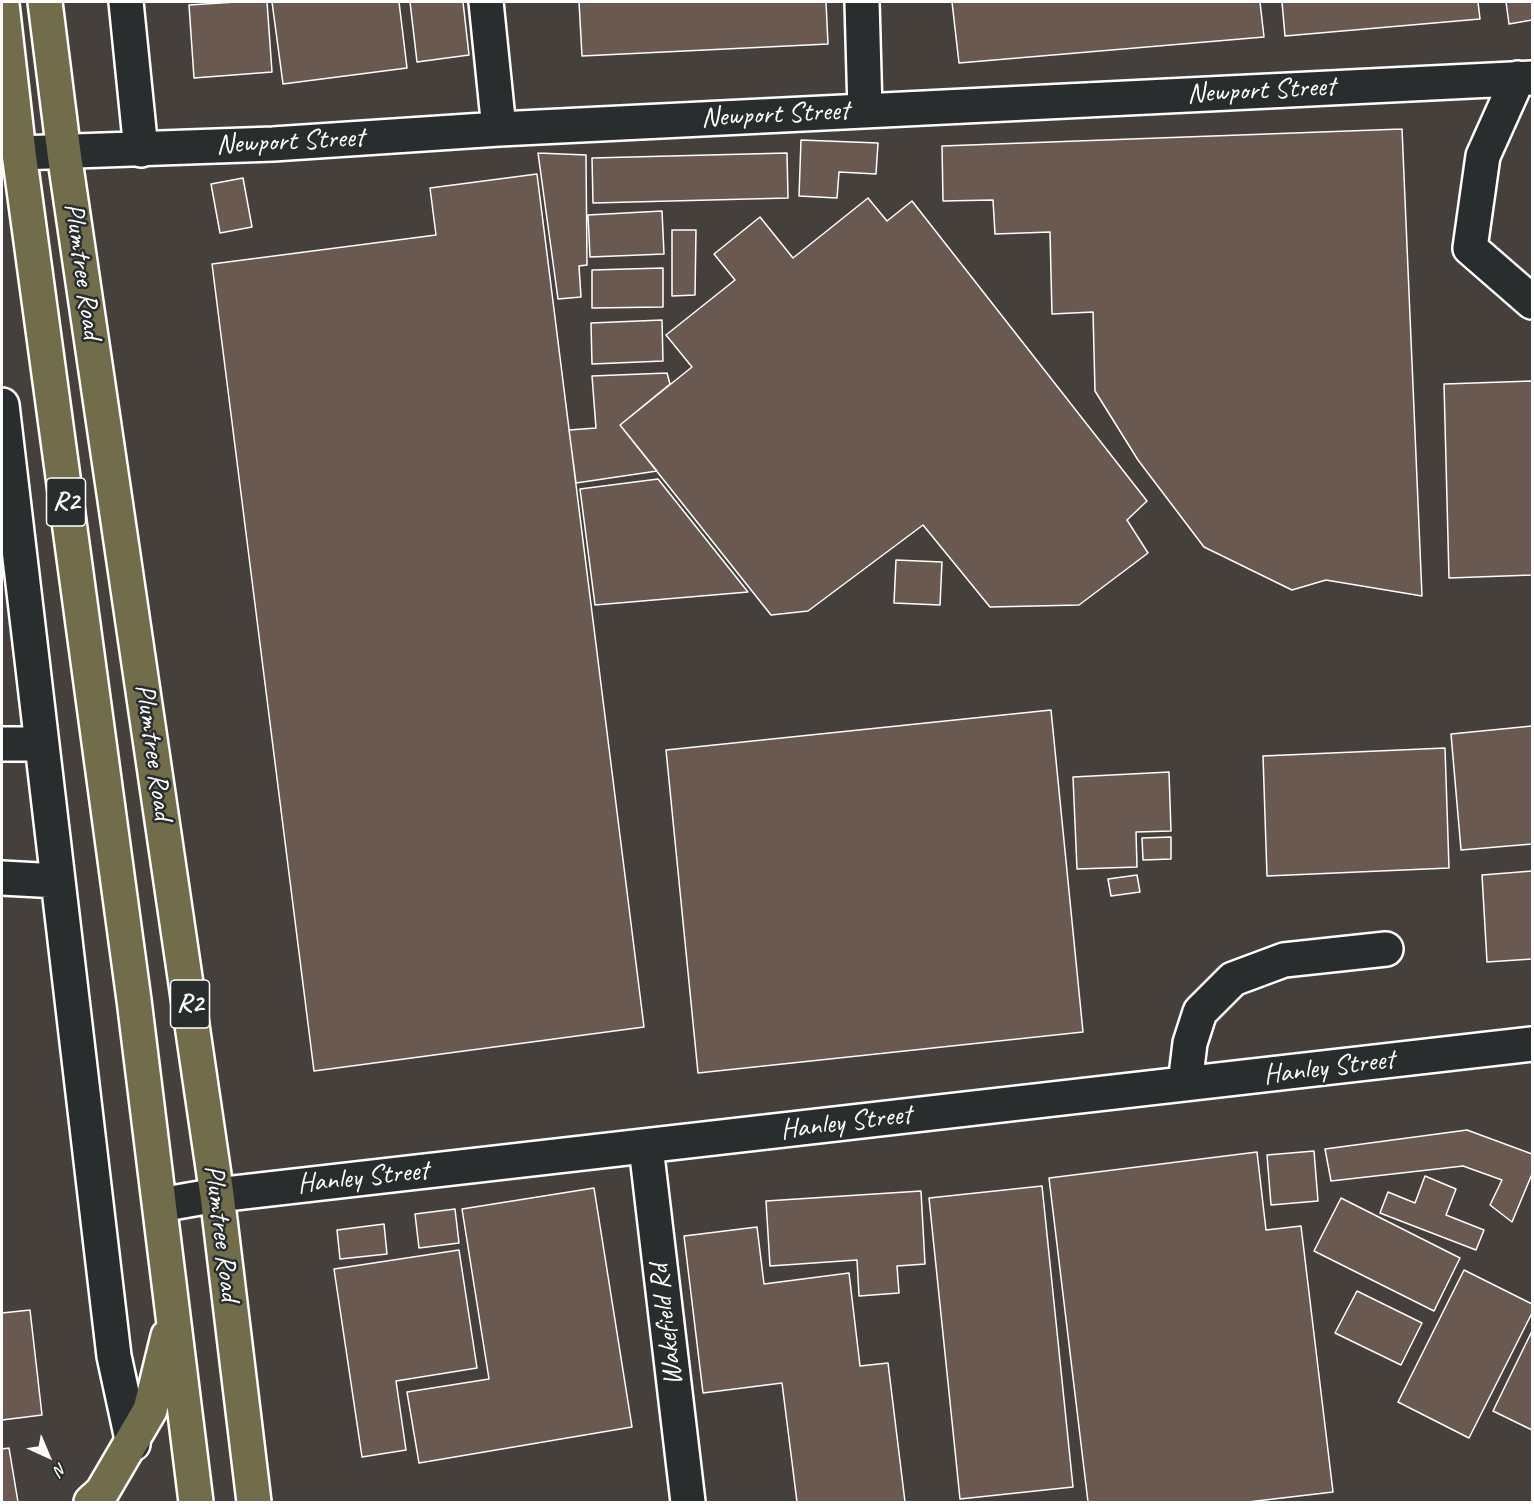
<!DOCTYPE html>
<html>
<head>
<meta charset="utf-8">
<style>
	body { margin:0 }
	#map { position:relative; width:1534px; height:1504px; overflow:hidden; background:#373635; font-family:Caveat,sans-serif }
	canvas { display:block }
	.frame { position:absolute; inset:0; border:3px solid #fff; pointer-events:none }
	.north { position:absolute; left:18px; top:1426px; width:60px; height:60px; -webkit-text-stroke:4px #2a2d2e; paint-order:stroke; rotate:136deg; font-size:16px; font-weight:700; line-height:24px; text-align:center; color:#fff }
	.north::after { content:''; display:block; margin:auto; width:21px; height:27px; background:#fff; clip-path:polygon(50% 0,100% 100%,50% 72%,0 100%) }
</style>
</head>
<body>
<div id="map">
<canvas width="1534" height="1504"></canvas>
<div class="frame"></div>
<div class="north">N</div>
</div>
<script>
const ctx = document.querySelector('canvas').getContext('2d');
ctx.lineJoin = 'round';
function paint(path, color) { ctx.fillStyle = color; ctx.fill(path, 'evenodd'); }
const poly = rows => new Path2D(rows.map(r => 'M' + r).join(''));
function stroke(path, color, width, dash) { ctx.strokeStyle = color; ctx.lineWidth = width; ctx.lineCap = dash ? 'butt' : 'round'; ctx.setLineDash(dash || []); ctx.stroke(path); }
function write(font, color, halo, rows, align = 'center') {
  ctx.font = font + ' Caveat,sans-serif'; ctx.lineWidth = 5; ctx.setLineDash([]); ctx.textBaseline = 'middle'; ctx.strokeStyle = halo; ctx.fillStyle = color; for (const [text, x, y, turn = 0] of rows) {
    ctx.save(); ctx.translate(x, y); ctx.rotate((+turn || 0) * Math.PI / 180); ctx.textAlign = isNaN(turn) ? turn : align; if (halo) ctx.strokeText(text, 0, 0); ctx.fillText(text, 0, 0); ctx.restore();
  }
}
paint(poly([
	[2,2,1532,2,1532,1502,2,1502]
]), '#46403d');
const building = poly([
	[236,2,267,2,272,72,194,78,189,5,236,2],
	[272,2,399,2,407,68,283,84,272,2],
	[410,2,463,2,469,55,417,62,410,2],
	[579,2,826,2,828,44,582,56,579,2],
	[952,2,1260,2,1264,37,959,63,952,2],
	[1282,2,1478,2,1480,19,1285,36,1282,2],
	[1506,2,1532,2,1532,20,1509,24,1506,2],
	[1402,129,1422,596,1326,580,1292,590,1204,547,1138,460,1095,391,1093,312,1052,314,1050,232,995,234,993,200,943,201,942,146,1402,129],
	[801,140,878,143,876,174,839,172,837,198,799,196,801,140],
	[538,153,586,155,587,265,579,266,581,297,558,299,538,153],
	[787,153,788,198,593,203,592,158,787,153],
	[537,174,644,1027,314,1071,212,264,436,235,430,188,537,174],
	[243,178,252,227,220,233,211,184,243,178],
	[868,198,887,221,912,201,1147,501,1127,520,1148,553,1079,605,990,607,923,525,808,611,771,615,620,425,692,367,666,335,735,280,714,254,760,217,793,258,868,198],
	[662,211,664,254,590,257,588,215,662,211],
	[672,230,696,230,695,295,672,296,672,230],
	[663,268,663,307,592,308,592,270,663,268],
	[662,320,663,361,592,364,591,323,662,320],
	[667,373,670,384,620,425,657,471,576,483,569,430,596,428,592,376,667,373],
	[1532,381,1532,575,1449,578,1444,384,1532,381],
	[658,479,748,592,595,605,580,489,658,479],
	[896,560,942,562,940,605,894,603,896,560],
	[1051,710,1083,1032,698,1073,666,750,1051,710],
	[1532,726,1532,844,1461,850,1451,734,1532,726],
	[1445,748,1449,868,1267,876,1263,756,1445,748],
	[1169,772,1171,831,1136,832,1137,867,1077,869,1073,777,1169,772],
	[1171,837,1171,859,1143,860,1142,838,1171,837],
	[1532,871,1532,959,1487,962,1482,875,1532,871],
	[1137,875,1140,892,1111,896,1108,879,1137,875],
	[1467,1130,1532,1154,1532,1174,1512,1222,1490,1205,1502,1180,1463,1166,1331,1181,1325,1149,1467,1130],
	[1314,1151,1318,1201,1271,1205,1267,1155,1314,1151],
	[1257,1152,1266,1230,1301,1226,1333,1492,1248,1502,1088,1502,1049,1178,1257,1152],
	[1425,1176,1456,1189,1446,1215,1484,1230,1476,1250,1380,1213,1388,1192,1415,1203,1425,1176],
	[1042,1186,1073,1487,960,1499,929,1198,1042,1186],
	[594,1188,632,1427,419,1463,407,1392,489,1379,462,1209,594,1188],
	[921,1191,925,1264,897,1266,899,1293,859,1296,857,1260,770,1266,766,1201,921,1191],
	[1341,1198,1460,1258,1434,1311,1314,1251,1341,1198],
	[455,1209,459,1243,419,1248,415,1214,455,1209],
	[384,1224,387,1254,340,1259,337,1230,384,1224],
	[757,1227,764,1284,849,1273,860,1366,888,1363,905,1502,797,1502,782,1383,703,1393,684,1236,757,1227],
	[459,1250,477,1368,396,1381,406,1450,362,1457,334,1269,459,1250],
	[1464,1270,1532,1304,1532,1313,1469,1438,1398,1402,1464,1270],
	[1357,1291,1422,1323,1401,1365,1335,1333,1357,1291],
	[30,1310,42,1415,2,1420,2,1313,30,1310],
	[1532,1331,1532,1430,1493,1411,1532,1331],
	[9,1448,18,1502,2,1502,2,1449,9,1448]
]);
paint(building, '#695951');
stroke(building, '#fff', 1.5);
const minor = poly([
	[126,2,141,150],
	[486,2,499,129],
	[862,2,865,111],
	[1518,78,1483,156,1470,248,1532,302],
	[19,153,273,144,499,129,1532,78],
	[2,405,114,1356,133,1444],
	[2,744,41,744],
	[2,878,58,881],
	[1185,1084,1190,1043,1200,1012,1233,979,1284,960,1386,949],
	[646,1147,688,1502],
	[160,1205,217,1195,1532,1044]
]);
const highway = poly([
	[45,2,64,153,217,1195,254,1502],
	[2,4,19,153,134,1000,196,1502],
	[91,1502,102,1492,150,1410,168,1336]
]);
stroke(minor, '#fff', 38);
stroke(highway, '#fff', 38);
stroke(minor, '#2a2d2e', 33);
stroke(highway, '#716d4b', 33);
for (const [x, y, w] of [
	[66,502,39],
	[190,1004,39]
]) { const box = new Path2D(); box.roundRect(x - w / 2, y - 24, w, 48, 4.5); ctx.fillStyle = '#2a2d2e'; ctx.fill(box); stroke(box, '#fff', 1.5); }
write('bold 27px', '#fff', null, [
	["R2",66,502],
	["R2",190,1004]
]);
write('28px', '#fff', '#2a2d2e', [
	["Newport Street",1261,91,-3],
	["Newport Street",775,115,-3],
	["Newport Street",290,142,-3],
	["Plumtree Road",82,271,82],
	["Plumtree Road",153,752,82],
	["Hanley Street",1329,1068,-7],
	["Hanley Street",846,1123,-7],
	["Hanley Street",363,1178,-6],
	["Plumtree Road",221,1233,83],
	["Wakefield Rd",667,1325,-97]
]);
</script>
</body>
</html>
